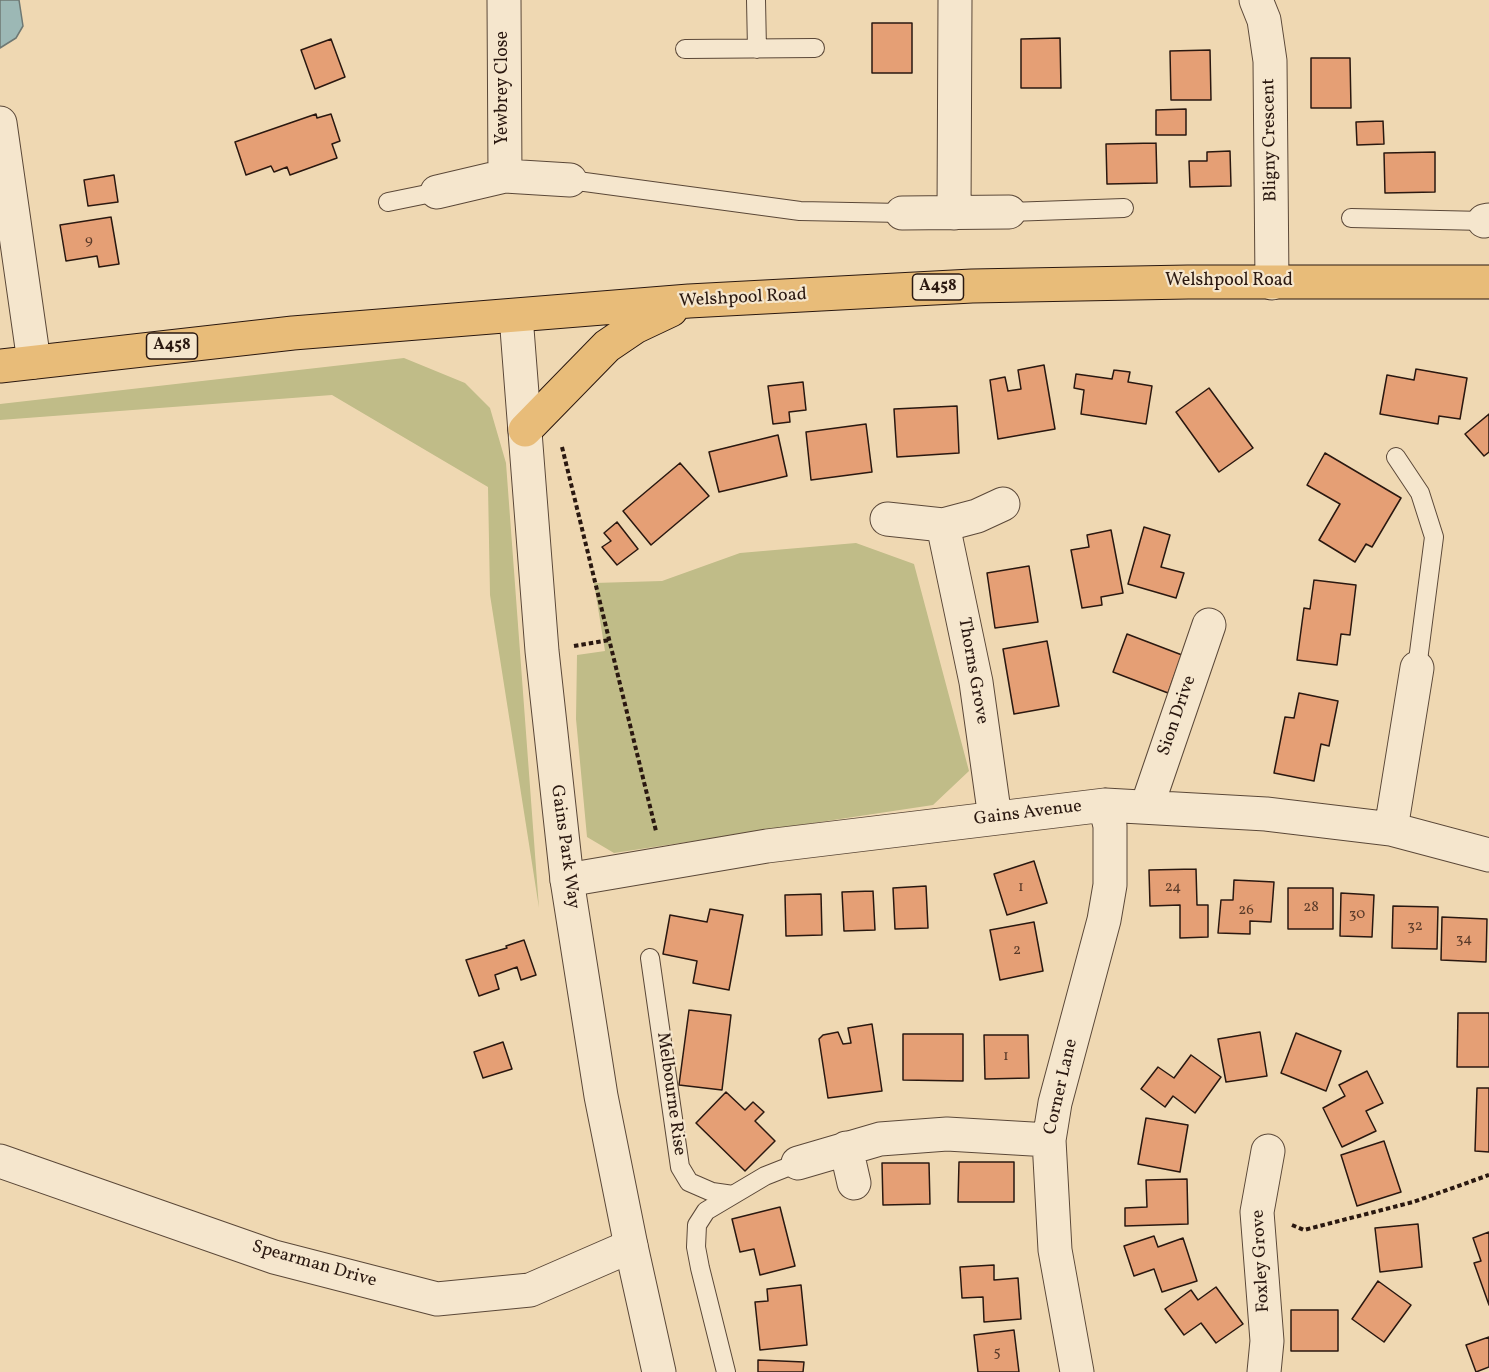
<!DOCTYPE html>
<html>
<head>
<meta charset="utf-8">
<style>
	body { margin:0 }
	canvas { display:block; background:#efd8b2 }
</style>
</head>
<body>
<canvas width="1489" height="1372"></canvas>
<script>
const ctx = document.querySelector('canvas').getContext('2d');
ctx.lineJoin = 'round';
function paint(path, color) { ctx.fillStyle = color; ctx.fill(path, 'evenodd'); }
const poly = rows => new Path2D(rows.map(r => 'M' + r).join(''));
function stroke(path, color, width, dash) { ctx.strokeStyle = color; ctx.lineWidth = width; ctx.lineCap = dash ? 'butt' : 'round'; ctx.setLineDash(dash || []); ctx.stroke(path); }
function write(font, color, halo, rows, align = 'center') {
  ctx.font = font + ' Vollkorn,serif'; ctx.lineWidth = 4.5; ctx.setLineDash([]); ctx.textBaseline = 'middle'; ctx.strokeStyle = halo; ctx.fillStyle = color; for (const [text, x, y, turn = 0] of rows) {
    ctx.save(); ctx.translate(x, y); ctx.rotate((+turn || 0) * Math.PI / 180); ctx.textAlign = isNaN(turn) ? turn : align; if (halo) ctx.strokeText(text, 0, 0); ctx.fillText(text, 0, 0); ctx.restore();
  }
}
paint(poly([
	[404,358,465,383,490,408,506,463,539,908,490,595,488,487,332,395,0,420,0,404],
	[856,543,914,564,969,771,933,805,614,853,587,837,576,719,577,655,605,651,594,583,662,581,740,553]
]), '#c0bc88');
const water = poly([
	[0,0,19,0,23,26,16,38,0,48,0,0]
]);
paint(water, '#9cb8b5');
stroke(water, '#6e7873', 1.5);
const building = poly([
	[872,23,912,23,912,73,872,73,872,23],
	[1060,38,1061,88,1021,88,1021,39,1060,38],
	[331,39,345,77,315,89,301,50,331,39],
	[1210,50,1211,100,1171,100,1170,51,1210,50],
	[1311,58,1350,58,1351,108,1311,108,1311,58],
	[1186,109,1186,135,1156,135,1156,110,1186,109],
	[316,114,317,118,331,114,340,141,332,144,337,158,290,175,287,167,274,172,271,166,246,175,235,142,316,114],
	[1383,121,1384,144,1357,145,1356,122,1383,121],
	[1156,143,1157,183,1107,184,1106,144,1156,143],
	[1230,151,1231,186,1190,187,1189,161,1207,161,1207,152,1230,151],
	[1435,152,1435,192,1385,193,1384,153,1435,152],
	[114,175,118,202,88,206,84,180,114,175],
	[111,217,119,264,99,267,97,256,66,261,60,225,111,217],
	[1044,365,1055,429,998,439,990,380,1005,377,1008,391,1021,389,1018,370,1044,365],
	[1416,369,1467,378,1460,419,1439,416,1438,424,1380,414,1387,375,1414,380,1416,369],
	[1114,370,1130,372,1128,382,1152,386,1146,424,1081,414,1084,390,1074,388,1076,374,1112,379,1114,370],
	[803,382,806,410,789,412,790,422,773,424,768,386,803,382],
	[1209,388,1253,448,1219,472,1176,412,1209,388],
	[957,406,959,453,897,457,894,409,957,406],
	[1489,414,1489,452,1484,456,1465,434,1489,414],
	[866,424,872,472,811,480,806,432,866,424],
	[778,435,787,476,719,492,709,452,778,435],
	[1325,453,1401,498,1372,547,1366,544,1355,562,1319,540,1340,504,1307,485,1325,453],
	[680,463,709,496,651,545,623,511,680,463],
	[617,522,638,549,617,565,602,547,611,541,604,533,617,522],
	[1144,527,1170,535,1161,567,1184,573,1176,598,1128,584,1144,527],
	[1111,530,1123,593,1101,597,1102,605,1082,608,1071,550,1089,547,1087,535,1111,530],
	[1029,566,1038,622,995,628,987,573,1029,566],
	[1314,580,1356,585,1350,635,1341,634,1337,665,1297,660,1304,608,1310,609,1314,580],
	[1127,634,1182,655,1168,693,1113,672,1127,634],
	[1047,641,1059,706,1014,714,1003,649,1047,641],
	[1299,693,1338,701,1329,746,1321,744,1314,781,1274,773,1285,717,1294,718,1299,693],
	[1034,861,1047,903,1007,915,994,874,1034,861],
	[1196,869,1197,905,1208,905,1208,937,1180,938,1180,905,1150,906,1149,870,1196,869],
	[1234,880,1274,882,1271,922,1250,921,1250,934,1218,933,1221,900,1233,900,1234,880],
	[926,886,928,928,895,929,893,888,926,886],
	[1288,888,1333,888,1333,929,1288,929,1288,888],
	[873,891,875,930,844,931,842,892,873,891],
	[1341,893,1374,895,1372,937,1340,936,1341,893],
	[821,894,822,935,786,936,785,895,821,894],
	[1393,906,1438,907,1437,949,1392,948,1393,906],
	[710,909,743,915,729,990,693,983,697,961,663,954,670,915,707,922,710,909],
	[1442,917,1487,919,1486,962,1441,960,1442,917],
	[1034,922,1043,971,1000,980,990,930,1034,922],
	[524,940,536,975,521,980,517,967,495,975,499,989,479,996,466,960,507,948,506,946,524,940],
	[689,1010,731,1015,722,1090,679,1085,689,1010],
	[1458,1013,1489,1013,1489,1067,1457,1067,1458,1013],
	[872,1024,882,1091,828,1098,819,1039,823,1035,838,1032,843,1044,851,1043,848,1028,872,1024],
	[1260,1032,1267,1076,1226,1082,1218,1039,1260,1032],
	[1296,1033,1341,1051,1326,1091,1281,1073,1296,1033],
	[903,1034,963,1034,963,1081,903,1080,903,1034],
	[984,1035,1028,1035,1029,1078,985,1079,984,1035],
	[503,1042,512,1069,483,1078,474,1052,503,1042],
	[1191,1055,1221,1077,1195,1113,1173,1096,1165,1107,1141,1089,1158,1067,1174,1078,1191,1055],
	[1367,1071,1383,1103,1366,1111,1376,1131,1342,1147,1323,1108,1345,1096,1339,1085,1367,1071],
	[1477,1088,1489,1088,1489,1152,1475,1151,1477,1088],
	[726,1092,745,1110,753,1102,764,1112,755,1121,775,1141,745,1171,696,1123,726,1092],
	[1146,1118,1188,1125,1180,1172,1138,1164,1146,1118],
	[1384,1141,1401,1192,1357,1206,1341,1155,1384,1141],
	[959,1162,1014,1162,1014,1202,958,1202,959,1162],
	[882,1163,929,1163,930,1204,883,1205,882,1163],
	[1187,1179,1188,1224,1125,1226,1125,1208,1147,1207,1146,1180,1187,1179],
	[780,1207,795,1266,760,1275,754,1249,740,1252,732,1219,780,1207],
	[1418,1224,1422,1267,1380,1272,1375,1228,1418,1224],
	[1489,1232,1489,1305,1474,1263,1481,1261,1473,1238,1489,1232],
	[1154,1236,1158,1247,1183,1238,1197,1281,1162,1292,1154,1269,1134,1276,1124,1246,1154,1236],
	[994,1265,994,1280,1018,1278,1021,1319,984,1322,983,1297,962,1298,960,1267,994,1265],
	[1378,1281,1411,1305,1384,1342,1352,1319,1378,1281],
	[801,1285,807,1345,760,1350,755,1302,768,1301,767,1289,801,1285],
	[1216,1287,1243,1324,1216,1343,1201,1323,1184,1335,1165,1309,1191,1290,1198,1300,1216,1287],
	[1291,1310,1338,1310,1338,1351,1291,1351,1291,1310],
	[1014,1330,1019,1372,978,1372,974,1335,1014,1330],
	[1489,1337,1489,1367,1476,1372,1466,1345,1489,1337],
	[758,1360,804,1362,803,1372,758,1372,758,1360]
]);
paint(building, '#e59f75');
stroke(building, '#2a1810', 1.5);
const service = poly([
	[756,0,757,49],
	[685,49,815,48],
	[570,180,800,211,902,213],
	[388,202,437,192],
	[1009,212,1124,208],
	[1351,218,1484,221],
	[1396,457,1420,493,1434,537,1417,668],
	[650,958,680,1167,689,1182,712,1192,733,1195],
	[726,1372,700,1268,696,1247,697,1225,706,1211,765,1176,798,1163]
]);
const minor = poly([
	[504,0,505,176],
	[1256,0,1264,20,1270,61,1272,283],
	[0,123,34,362],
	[437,192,505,176,570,180],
	[902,213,1009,212],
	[954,213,955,0],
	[1484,221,1489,220],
	[887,519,943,525,976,682,995,818],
	[943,525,977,516,1003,504],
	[1147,806,1209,625],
	[1391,829,1417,668],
	[567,880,767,846,1105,805,1266,814,1391,829,1489,855],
	[846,1148,854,1183],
	[0,1161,274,1257,437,1299,530,1290,631,1246],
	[798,1163,880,1139,947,1134,1049,1140],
	[1077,1372,1055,1250,1049,1140,1055,1103,1104,920,1110,885,1110,826,1105,805],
	[1264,1372,1267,1341,1257,1212,1268,1151]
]);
const tertiary = poly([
	[516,316,542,651,567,880,601,1096,631,1246,659,1372]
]);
const primary = poly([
	[0,366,293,333,689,301,972,286,1188,282,1489,282],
	[525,430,607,346,635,327,671,310]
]);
stroke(service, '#5b4838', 20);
stroke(minor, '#5b4838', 35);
stroke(tertiary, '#5b4838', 35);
stroke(primary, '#2a1810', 35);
stroke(poly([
	[562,447,656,831],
	[574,646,609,640],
	[1292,1225,1304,1230,1413,1202,1489,1175]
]), '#2a1810', 4, [4.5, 3]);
stroke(service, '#f5e6cd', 18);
stroke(minor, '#f5e6cd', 33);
stroke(tertiary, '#f5e6cd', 33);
stroke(primary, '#e8bc79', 33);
write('15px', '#593a29', null, [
	["9",89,241],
	["1",1021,888],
	["24",1173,888],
	["28",1311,908],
	["26",1246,911],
	["30",1357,915],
	["32",1415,927],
	["34",1464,940],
	["2",1017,951],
	["1",1006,1057],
	["5",997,1353]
]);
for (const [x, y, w] of [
	[938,287,51],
	[172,346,51]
]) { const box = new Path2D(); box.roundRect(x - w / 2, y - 13, w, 26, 4.5); ctx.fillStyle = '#f5e6cd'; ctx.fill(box); stroke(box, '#2a1810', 1.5); }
write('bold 16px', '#2a1810', null, [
	["A458",938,287],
	["A458",172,346]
]);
write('18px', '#2a1810', '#f5e6cd', [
	["Yewbrey Close",504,88,-90],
	["Bligny Crescent",1271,140,-91],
	["Welshpool Road",1229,282],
	["Welshpool Road",743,299,-3],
	["Thorns Grove",972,671,80],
	["Sion Drive",1178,716,-71],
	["Gains Avenue",1028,814,-7],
	["Gains Park Way",564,847,82],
	["Corner Lane",1062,1087,-77],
	["Melbourne Rise",670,1094,82],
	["Foxley Grove",1262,1261,-93],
	["Spearman Drive",314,1265,16]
]);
</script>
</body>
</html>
